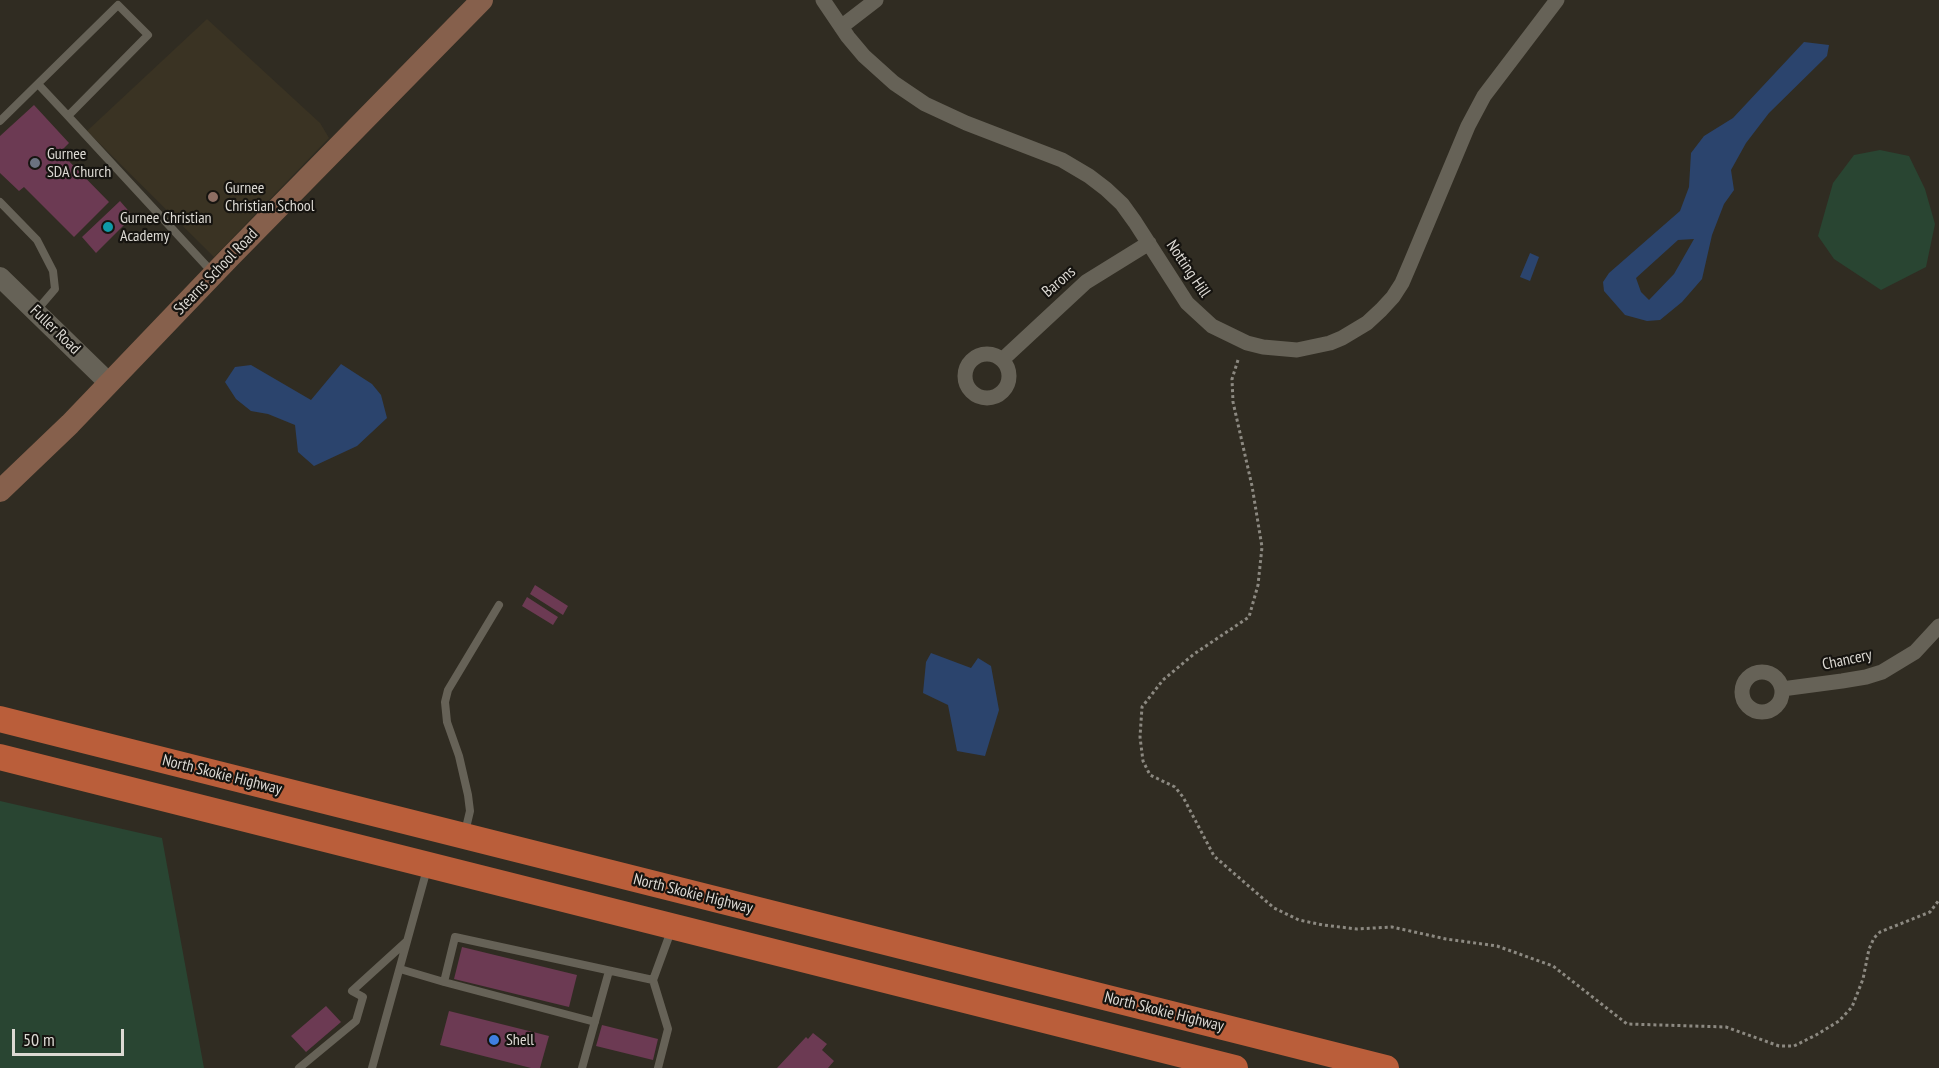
<!DOCTYPE html>
<html>
<head>
<meta charset="utf-8">
<style>
	body { margin:0 }
	#map { position:relative; width:1939px; height:1068px; overflow:hidden; background:#302c22; font-family:"PT Sans Narrow",sans-serif }
	canvas { display:block }
	.scale { position:absolute; left:12px; top:1029px; width:112px; height:27px; box-sizing:border-box; border:3px solid #dcd9d3; border-top:0; padding-left:8px; font-size:18px; line-height:21px; white-space:nowrap; color:#dcd9d3; -webkit-text-stroke:4px #161410; paint-order:stroke }
</style>
</head>
<body>
<div id="map">
<canvas width="1939" height="1068"></canvas>
<div class="scale">50 m</div>
</div>
<script>
const ctx = document.querySelector('canvas').getContext('2d');
ctx.lineJoin = 'round';
function paint(path, color) { ctx.fillStyle = color; ctx.fill(path, 'evenodd'); }
const poly = rows => new Path2D(rows.map(r => 'M' + r).join(''));
function stroke(path, color, width, dash) { ctx.strokeStyle = color; ctx.lineWidth = width; ctx.lineCap = dash ? 'butt' : 'round'; ctx.setLineDash(dash || []); ctx.stroke(path); }
function write(font, color, halo, rows, align = 'center') {
  ctx.font = font + ' "PT Sans Narrow",sans-serif'; ctx.lineWidth = 4.5; ctx.setLineDash([]); ctx.textBaseline = 'middle'; ctx.strokeStyle = halo; ctx.fillStyle = color; for (const [text, x, y, turn = 0] of rows) {
    ctx.save(); ctx.translate(x, y); ctx.rotate((+turn || 0) * Math.PI / 180); ctx.textAlign = isNaN(turn) ? turn : align; if (halo) ctx.strokeText(text, 0, 0); ctx.fillText(text, 0, 0); ctx.restore();
  }
}
paint(poly([
	[207,19,320,123,329,138,214,257,87,131]
]), '#3a3323');
paint(poly([
	[1880,150,1909,156,1925,189,1935,224,1926,267,1881,290,1834,259,1818,236,1833,183,1854,155],
	[0,801,162,838,204,1068,0,1068]
]), '#294532');
paint(poly([
	[1804,42,1829,45,1827,56,1769,113,1746,143,1731,170,1734,190,1724,204,1712,235,1702,279,1682,302,1660,320,1647,321,1625,315,1604,291,1603,282,1609,273,1680,211,1689,187,1691,153,1704,136,1733,118],
	[1694,239,1674,274,1649,300,1641,292,1636,278,1678,240],
	[1530,253,1539,257,1530,281,1520,277],
	[341,364,372,384,381,395,387,418,357,446,314,466,298,452,295,425,268,414,251,411,236,399,225,382,235,367,251,365,311,400],
	[931,653,971,668,978,658,991,666,999,710,985,756,957,751,948,705,923,693,926,662]
]), '#2b446d');
paint(poly([
	[34,105,69,143,60,152,109,202,74,237,24,187,19,191,0,173,0,136],
	[120,201,133,216,96,253,82,237],
	[535,585,568,606,563,615,530,594],
	[527,597,558,617,553,625,522,606],
	[462,947,577,975,569,1007,454,979],
	[326,1006,341,1022,306,1052,291,1036],
	[449,1011,549,1036,540,1068,531,1068,440,1045],
	[602,1025,658,1039,653,1060,596,1046],
	[813,1033,827,1044,822,1050,834,1061,828,1068,777,1068,806,1037,808,1039]
]), '#6c3a53');
stroke(poly([
	[1238,360,1232,379,1233,402,1252,486,1262,547,1258,585,1249,617,1194,654,1163,680,1142,707,1140,737,1143,761,1150,775,1175,787,1183,797,1214,856,1274,908,1299,920,1323,925,1357,929,1392,927,1446,939,1497,946,1553,966,1627,1024,1726,1027,1779,1046,1794,1046,1816,1035,1839,1021,1852,1007,1863,979,1869,949,1874,938,1880,932,1930,912,1939,900]
]), '#8c8981', 3, [3, 3]);
stroke(poly([
	[38,84,68,116],
	[0,121,118,5,148,35,68,116,213,273],
	[0,202,37,240,53,271,55,289,37,310],
	[465,832,470,811,468,795,459,756,447,722,445,702,448,690,499,605],
	[400,969,444,982,455,937,653,980,671,931],
	[653,980,668,1029,658,1068],
	[444,982,595,1022],
	[299,1068,356,1021,363,997,352,991,407,941],
	[372,1068,427,869],
	[582,1068,609,971]
]), '#666257', 8);
stroke(poly([
	[823,0,848,37,864,56,894,83,925,104,966,123,1062,160,1089,176,1106,189,1122,204,1135,222,1187,303,1212,326,1247,343,1263,347,1297,350,1330,343,1342,338,1367,323,1381,310,1393,297,1402,283,1411,262,1468,126,1484,96,1557,0],
	[841,27,876,0],
	'965 376a22 22 0 1 1 44 0a22 22 0 1 1-44 0Z',
	[1002,360,1086,282,1149,243],
	'1742 692a20 20 0 1 1 40 0a20 20 0 1 1-40 0Z',
	[1782,689,1842,681,1866,677,1882,672,1915,652,1939,626]
]), '#666257', 15);
stroke(poly([
	[0,277,109,383]
]), '#666257', 20);
stroke(poly([
	[0,491,70,424,229,258,482,0]
]), '#86604c', 22);
stroke(poly([
	[0,719,1386,1068],
	[0,757,1235,1068]
]), '#ba5e3a', 26);
for (const [x, y, r, color] of [
	[35,163,6,"#6b7280"],
	[213,197,6,"#8d6e63"],
	[108,227,6,"#0f9aa8"],
	[494,1040,6,"#3f7fe0"]
]) { const dot = new Path2D(); dot.arc(x, y, r, 0, 2 * Math.PI); ctx.fillStyle = color; ctx.fill(dot); stroke(dot, '#161410', 2); }
write('16px', '#dcd9d3', '#161410', [
	["Gurnee",47,154],
	["SDA Church",47,172],
	["Gurnee",225,188],
	["Christian School",225,206],
	["Gurnee Christian",120,218],
	["Academy",120,236],
	["Shell",506,1040]
], 'left');
write('16px', '#dcd9d3', '#161410', [
	["Notting Hill",1188,269,56],
	["Stearns School Road",216,272,-46],
	["Barons",1059,282,-41],
	["Fuller Road",55,330,44],
	["Chancery",1847,660,-12],
	["North Skokie Highway",222,775,14],
	["North Skokie Highway",693,894,14],
	["North Skokie Highway",1164,1012,14]
]);
</script>
</body>
</html>
